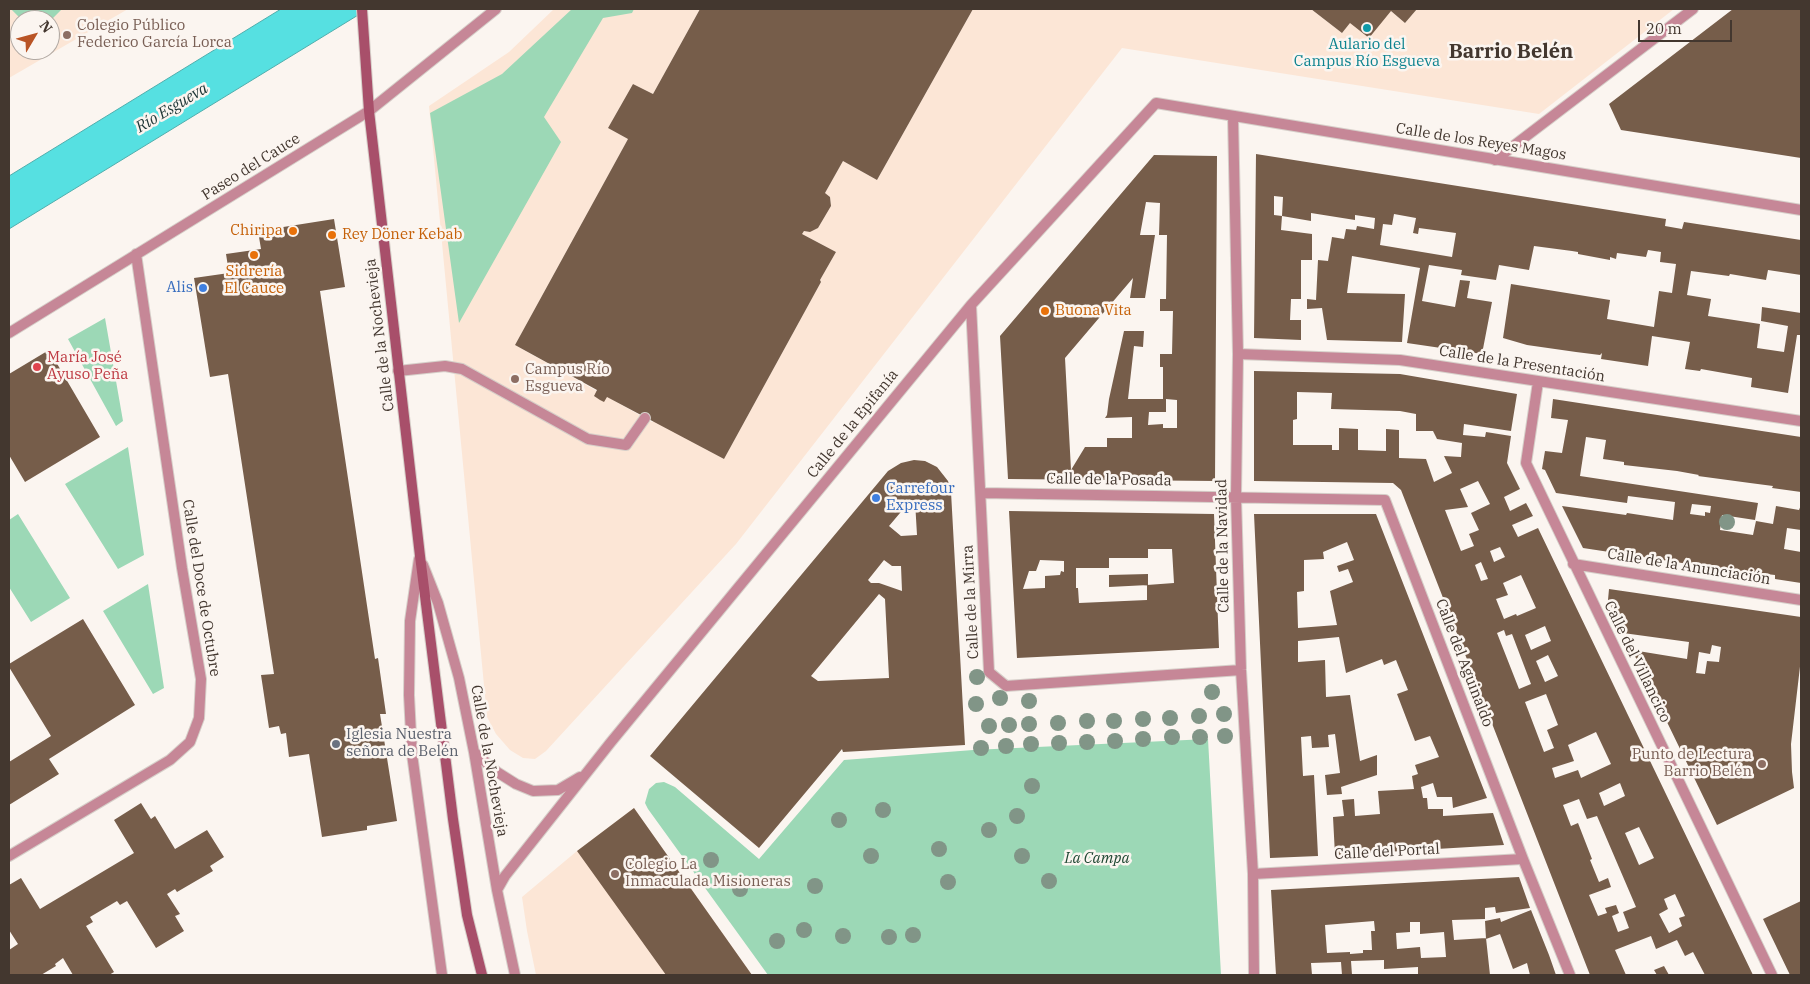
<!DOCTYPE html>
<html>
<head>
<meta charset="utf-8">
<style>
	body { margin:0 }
	#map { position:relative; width:1810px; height:984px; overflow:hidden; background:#fbf5f0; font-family:"IBM Plex Serif",serif }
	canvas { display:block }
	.frame { position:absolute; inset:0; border:10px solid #43372f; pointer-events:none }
	.north { position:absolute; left:10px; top:10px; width:50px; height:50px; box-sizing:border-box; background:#fbf5f0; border:1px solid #b1a9a3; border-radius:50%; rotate:53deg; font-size:14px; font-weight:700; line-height:20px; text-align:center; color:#43372f }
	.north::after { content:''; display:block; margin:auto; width:18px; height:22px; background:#b95425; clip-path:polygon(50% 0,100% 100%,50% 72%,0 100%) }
	.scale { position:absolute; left:1638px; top:20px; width:94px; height:22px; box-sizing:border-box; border:2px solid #43372f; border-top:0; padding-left:6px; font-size:15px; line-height:18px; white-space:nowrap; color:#43372f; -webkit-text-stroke:4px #fbf5f0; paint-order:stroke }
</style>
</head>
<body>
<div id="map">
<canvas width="1810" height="984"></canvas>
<div class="frame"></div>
<div class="north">N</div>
<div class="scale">20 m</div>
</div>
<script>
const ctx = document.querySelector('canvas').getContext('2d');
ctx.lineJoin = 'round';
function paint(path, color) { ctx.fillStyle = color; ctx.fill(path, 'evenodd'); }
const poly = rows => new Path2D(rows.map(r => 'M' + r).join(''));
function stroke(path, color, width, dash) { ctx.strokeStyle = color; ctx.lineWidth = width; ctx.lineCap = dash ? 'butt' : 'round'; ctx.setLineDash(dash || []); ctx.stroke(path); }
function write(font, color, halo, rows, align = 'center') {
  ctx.font = font + ' "IBM Plex Serif",serif'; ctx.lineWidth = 5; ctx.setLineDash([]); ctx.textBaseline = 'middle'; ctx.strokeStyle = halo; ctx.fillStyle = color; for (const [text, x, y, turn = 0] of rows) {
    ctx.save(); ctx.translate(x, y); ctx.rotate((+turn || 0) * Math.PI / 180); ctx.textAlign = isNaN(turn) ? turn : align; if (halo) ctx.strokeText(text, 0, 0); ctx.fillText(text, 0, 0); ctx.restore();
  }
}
paint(poly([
	[9,9,128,9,9,78],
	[20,20,50,20,50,50,20,50],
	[554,9,700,9,653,94,633,84,608,128,628,139,515,345,652,422,654,421,724,459,821,282,820,280,836,252,802,234,804,231,810,232,818,228,831,206,830,197,825,193,843,161,877,180,973,9,1311,9,1342,33,1350,23,1391,11,1405,23,1417,9,1674,9,1539,114,1122,48,736,544,546,751,535,759,523,758,510,750,496,734,487,717,429,106,509,52],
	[634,808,752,975,536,975,527,931,522,897,577,851]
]), '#fce6d6');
paint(poly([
	[11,9,62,9,50,21,22,20],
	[572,9,634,9,632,13,603,18,544,117,561,142,459,323,430,113,502,74],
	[105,318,123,421,116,426,68,339],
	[128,447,144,555,118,569,65,484],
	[18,514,70,598,31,622,9,587,9,520],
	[148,584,164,688,153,694,103,611],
	[1208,739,1221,975,768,975,648,809,645,803,649,789,656,783,664,782,675,787,759,859,844,760,973,750]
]), '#9cd8b6');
const water = poly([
	[281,9,368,9,9,229,9,176,281,9]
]);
paint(water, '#56e0e1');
stroke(water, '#50adac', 1);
paint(poly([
	[700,9,973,9,877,180,843,161,825,193,830,197,831,206,818,228,810,232,804,231,802,234,836,252,820,280,821,282,724,459,607,397,604,402,600,400,594,396,597,390,515,345,628,139,608,128,633,84,653,94],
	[1311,9,1417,9,1405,23,1391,11,1369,38,1350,23,1342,33],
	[1733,9,1801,9,1801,158,1621,130,1609,104],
	[1256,154,1666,219,1665,226,1682,229,1684,222,1801,240,1801,275,1768,270,1766,280,1730,274,1729,276,1691,271,1687,295,1711,299,1708,316,1760,324,1757,348,1784,352,1788,326,1761,321,1762,307,1801,313,1801,335,1797,335,1788,393,1751,387,1752,378,1701,369,1700,371,1685,369,1690,342,1652,336,1648,366,1601,359,1602,353,1600,355,1576,352,1527,345,1503,338,1511,284,1610,300,1607,319,1654,327,1659,291,1672,293,1676,264,1660,262,1661,252,1648,250,1646,257,1617,253,1616,259,1610,257,1610,260,1578,254,1578,252,1572,251,1534,246,1529,270,1499,265,1496,280,1461,275,1462,270,1429,265,1422,301,1455,307,1460,280,1470,281,1467,298,1492,302,1482,354,1407,343,1420,268,1352,256,1347,293,1405,294,1402,342,1327,340,1322,308,1307,309,1307,299,1316,300,1318,260,1328,261,1332,237,1344,239,1346,229,1356,230,1357,226,1374,229,1375,218,1355,215,1355,220,1311,213,1311,221,1282,216,1281,230,1312,234,1312,260,1301,260,1301,299,1291,299,1290,320,1301,320,1301,340,1254,338],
	[1274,196,1283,197,1282,216,1274,215],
	[1394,214,1416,218,1413,233,1418,234,1419,228,1456,233,1452,257,1380,245,1383,224,1392,225],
	[1154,155,1217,156,1215,481,1008,479,1000,336],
	[1146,202,1160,203,1159,235,1167,235,1166,299,1160,299,1160,311,1173,311,1172,354,1160,354,1160,367,1163,367,1163,399,1128,399,1134,346,1143,347,1144,331,1124,331,1109,399,1107,415,1105,418,1132,417,1132,438,1107,438,1107,447,1085,447,1071,470,1065,358,1133,278,1130,298,1145,298,1155,235,1140,235],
	[1166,399,1177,400,1177,428,1163,428,1163,424,1148,425,1149,412,1166,412],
	[334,219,345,287,320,291,375,659,378,658,386,714,380,714,397,821,367,826,367,830,322,837,309,754,289,757,286,733,281,734,279,726,269,728,261,675,274,674,229,380,228,374,210,377,194,278,229,273,226,254,261,249,258,231],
	[49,350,100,437,25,482,9,455,9,374],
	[1254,371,1400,374,1517,394,1511,431,1464,424,1463,435,1485,437,1486,432,1511,436,1507,463,1520,489,1504,497,1510,511,1526,503,1533,516,1512,525,1518,537,1538,528,1753,975,1705,975,1693,952,1685,956,1677,940,1656,949,1651,936,1615,950,1626,975,1590,975,1401,490,1393,483,1254,481],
	[1297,392,1332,393,1331,409,1400,411,1416,414,1416,431,1433,431,1437,439,1462,443,1461,457,1444,456,1452,473,1434,482,1426,459,1399,458,1399,430,1386,429,1386,451,1358,450,1358,429,1339,428,1339,450,1332,450,1332,445,1293,445,1293,420,1297,419],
	[1478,481,1490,504,1471,513,1479,530,1469,534,1474,546,1461,551,1445,510,1468,507,1460,489],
	[1500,547,1505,557,1494,562,1490,551],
	[1481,562,1488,579,1481,581,1475,565],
	[1521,575,1536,608,1517,616,1516,614,1504,619,1496,599,1508,595,1503,583],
	[1545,626,1551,641,1531,650,1525,635],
	[1504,630,1506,636,1512,634,1531,684,1519,689,1497,633],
	[1548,655,1558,676,1545,682,1536,661],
	[1546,694,1558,725,1547,730,1554,748,1544,752,1525,702],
	[1596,732,1611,764,1581,778,1578,770,1555,778,1552,768,1574,761,1568,745],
	[1620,783,1625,796,1604,806,1599,793],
	[1579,799,1587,819,1597,816,1636,907,1623,912,1629,928,1618,932,1612,916,1619,913,1616,905,1605,908,1607,913,1598,916,1589,895,1611,887,1608,878,1599,882,1590,860,1592,859,1578,823,1571,826,1563,805],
	[1639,827,1654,858,1639,865,1625,833],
	[1675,894,1685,916,1679,918,1682,926,1669,933,1659,914,1668,909,1664,899],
	[1553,399,1801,437,1801,492,1772,488,1773,486,1750,483,1698,476,1699,475,1677,471,1624,465,1624,462,1603,459,1606,440,1586,437,1580,476,1758,503,1755,520,1722,515,1720,530,1753,535,1756,521,1773,524,1776,506,1799,510,1801,505,1801,530,1787,528,1784,549,1801,552,1801,583,1775,579,1775,575,1766,574,1765,578,1747,575,1748,573,1583,548,1562,506,1626,515,1627,513,1673,520,1675,502,1628,496,1627,503,1556,493,1545,470,1542,469,1545,451,1562,453,1568,420,1551,418],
	[1692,504,1711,506,1710,513,1705,512,1705,516,1690,514],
	[914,460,925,461,937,467,948,481,951,492,965,745,843,752,842,749,759,848,650,756,888,471,901,463],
	[911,500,915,501,917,535,901,536,889,526],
	[884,560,892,566,901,566,902,591,879,583,871,583,868,580],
	[879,594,885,599,889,678,818,681,811,676],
	[1009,511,1214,514,1219,648,1017,658],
	[1148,549,1172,549,1174,583,1147,585,1147,600,1079,603,1078,588,1076,588,1076,568,1109,568,1109,558,1148,558],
	[1040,560,1064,561,1064,572,1061,571,1060,575,1045,576,1045,588,1023,589,1029,571,1036,571],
	[1254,514,1376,514,1487,798,1453,808,1452,797,1437,797,1433,783,1421,787,1423,798,1427,798,1428,809,1443,809,1443,816,1493,813,1504,845,1335,855,1333,817,1344,816,1342,800,1354,799,1355,816,1380,814,1378,791,1414,789,1412,776,1418,774,1415,765,1439,757,1430,736,1415,741,1397,694,1408,690,1396,660,1384,665,1382,659,1346,673,1339,637,1298,641,1298,662,1325,660,1326,697,1350,695,1360,761,1377,755,1377,775,1341,787,1342,794,1327,795,1325,775,1340,773,1335,734,1328,735,1329,747,1312,748,1311,736,1301,737,1303,776,1314,775,1318,856,1270,858],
	[1347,542,1354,560,1337,566,1339,572,1348,569,1353,582,1330,591,1337,625,1298,628,1297,592,1304,591,1304,560,1324,559,1323,552],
	[1148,574,1148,585,1109,587,1109,575],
	[1609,589,1801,617,1801,658,1791,744,1792,772,1794,788,1717,825,1632,650,1687,659,1689,642,1623,633,1608,600],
	[1712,645,1721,647,1719,662,1707,661,1705,674,1696,673,1699,652,1710,654],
	[83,619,135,705,49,759,59,774,9,805,9,762,51,736,9,667,9,664],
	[141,803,151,819,155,816,175,849,207,830,224,857,210,866,213,871,177,892,175,889,167,894,180,914,175,916,184,931,156,948,127,901,120,905,117,901,90,917,93,922,86,926,114,972,109,975,73,975,63,958,55,964,56,966,41,975,9,975,9,950,18,944,9,930,9,885,21,878,40,909,134,853,114,820],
	[634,808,752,975,666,975,577,851],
	[1519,877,1530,908,1496,913,1495,907,1485,908,1485,919,1452,920,1454,940,1486,938,1490,975,1418,975,1418,967,1384,969,1384,960,1351,961,1352,975,1342,975,1341,962,1311,963,1312,975,1276,975,1271,890],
	[1374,921,1375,931,1371,931,1372,950,1363,950,1363,953,1350,954,1350,952,1327,953,1325,925],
	[1410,922,1420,922,1420,934,1444,932,1446,957,1421,958,1420,947,1397,949,1396,933,1410,932],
	[1801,901,1801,975,1790,975,1763,919],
	[1531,910,1549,955,1556,975,1530,975,1527,963,1513,969,1500,934,1486,939,1485,921,1500,918,1501,922],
	[1664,966,1669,975,1657,975,1654,970]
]), '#765d4a');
const service = poly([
	[398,371,445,366,462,369,588,439,626,445,645,418]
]);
const pedestrian = poly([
	[1495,160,1693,9]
]);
const minor = poly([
	[1233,116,1238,354,1236,497,1241,670,1253,874,1254,975],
	[971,305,989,672,1006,686,1241,670],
	[9,333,369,111,496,9],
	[1238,354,1400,360,1801,421],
	[1538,382,1526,463,1772,975],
	[982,493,1385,500,1523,859,1570,975],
	[419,559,410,621,409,695,412,754,442,975],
	[1573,564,1801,600],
	[423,565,438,603,459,678,474,752,497,890,515,975],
	[474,752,497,772,516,784,533,791,558,790,580,777],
	[9,856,170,760,190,742,199,718,201,679,182,568,136,254],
	[1253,874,1523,859],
	[497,890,505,876,611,742,971,305,1156,103,1801,210]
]);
const secondary = poly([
	[362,9,369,111,420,556,453,819,467,915,482,975]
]);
stroke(service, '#d6cfc9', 12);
stroke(pedestrian, '#d6cfc9', 12);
stroke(minor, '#d6cfc9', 12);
stroke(secondary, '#d6cfc9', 12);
stroke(service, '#c68797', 10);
stroke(pedestrian, '#c68797', 10);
stroke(minor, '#c68797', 10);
stroke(secondary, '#a84f6a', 10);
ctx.fillStyle = '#819587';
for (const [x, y] of [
	[1727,522],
	[977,677],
	[1212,692],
	[1000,698],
	[1029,701],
	[976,704],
	[1224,714],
	[1199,716],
	[1170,718],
	[1143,719],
	[1087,721],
	[1114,721],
	[1058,723],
	[1029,724],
	[1009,725],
	[989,726],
	[1225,736],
	[1172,737],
	[1200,737],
	[1143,739],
	[1115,741],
	[1087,742],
	[1059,743],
	[1031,744],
	[1006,746],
	[981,748],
	[1032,786],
	[883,810],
	[1017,816],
	[839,820],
	[989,830],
	[939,849],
	[871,856],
	[1022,856],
	[711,860],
	[1049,881],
	[948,882],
	[815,886],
	[740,889],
	[804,930],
	[913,935],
	[843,936],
	[889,937],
	[777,941]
]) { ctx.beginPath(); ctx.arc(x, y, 8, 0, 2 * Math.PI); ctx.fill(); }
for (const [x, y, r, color] of [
	[1367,28,5,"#0f9aa8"],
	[67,35,5,"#8d6e63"],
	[293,231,5,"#e8710a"],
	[332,235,5,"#e8710a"],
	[254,255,5,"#e8710a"],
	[203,288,5,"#3f7fe0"],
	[1045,311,5,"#e8710a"],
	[37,367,5,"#e0444e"],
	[515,379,5,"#8d6e63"],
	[876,498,5,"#3f7fe0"],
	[336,744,5,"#6b7280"],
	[1762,764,5,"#8d6e63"],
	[615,874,5,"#8d6e63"]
]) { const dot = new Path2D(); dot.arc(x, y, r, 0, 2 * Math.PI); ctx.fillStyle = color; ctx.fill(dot); stroke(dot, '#fbf5f0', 2); }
write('15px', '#785e54', '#fbf5f0', [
	["Colegio Público",77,26],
	["Federico García Lorca",77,43],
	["Campus Río",525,370],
	["Esgueva",525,387],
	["Punto de Lectura",1752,755,"right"],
	["Barrio Belén",1752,772,"right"],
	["Colegio La",625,865],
	["Inmaculada Misioneras",625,882]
], 'left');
write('15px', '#0d838f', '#fbf5f0', [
	["Aulario del",1367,45],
	["Campus Río Esgueva",1367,62]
]);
write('15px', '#43372f', '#fbf5f0', [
	["Calle de los Reyes Magos",1481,142,9],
	["Paseo del Cauce",251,167,-32],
	["Calle de la Nochevieja",380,335,-97],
	["Calle de la Presentación",1522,364,9],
	["Calle de la Epifanía",853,424,-51],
	["Calle de la Posada",1109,480,1],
	["Calle de la Navidad",1223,546,-91],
	["Calle de la Anunciación",1689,567,9],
	["Calle del Doce de Octubre",201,588,81],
	["Calle de la Mirra",971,602,-93],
	["Calle del Villancico",1637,662,64],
	["Calle del Aguinaldo",1464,663,69],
	["Calle de la Nochevieja",489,761,80],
	["Calle del Portal",1387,852,-3]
]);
write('15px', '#c56008', '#fbf5f0', [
	["Chiripa",283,231,"right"],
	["Rey Döner Kebab",342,235],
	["Sidrería",254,272,"center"],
	["El Cauce",254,289,"center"],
	["Buona Vita",1055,311]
], 'left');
write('15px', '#366cbe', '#fbf5f0', [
	["Alis",193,288],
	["Carrefour",886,489,"left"],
	["Express",886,506,"left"]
], 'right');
write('15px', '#be3a42', '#fbf5f0', [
	["María José",47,358],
	["Ayuso Peña",47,375]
], 'left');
write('15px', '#5b616d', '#fbf5f0', [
	["Iglesia Nuestra",346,735],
	["señora de Belén",346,752]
], 'left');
write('italic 15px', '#1d4631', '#fbf5f0', [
	["La Campa",1097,859]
]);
write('italic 16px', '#1e3535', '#fbf5f0', [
	["Río Esgueva",172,108,-31]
]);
write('bold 20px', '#43372f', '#fbf5f0', [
	["Barrio Belén",1511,52]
]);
</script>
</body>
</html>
